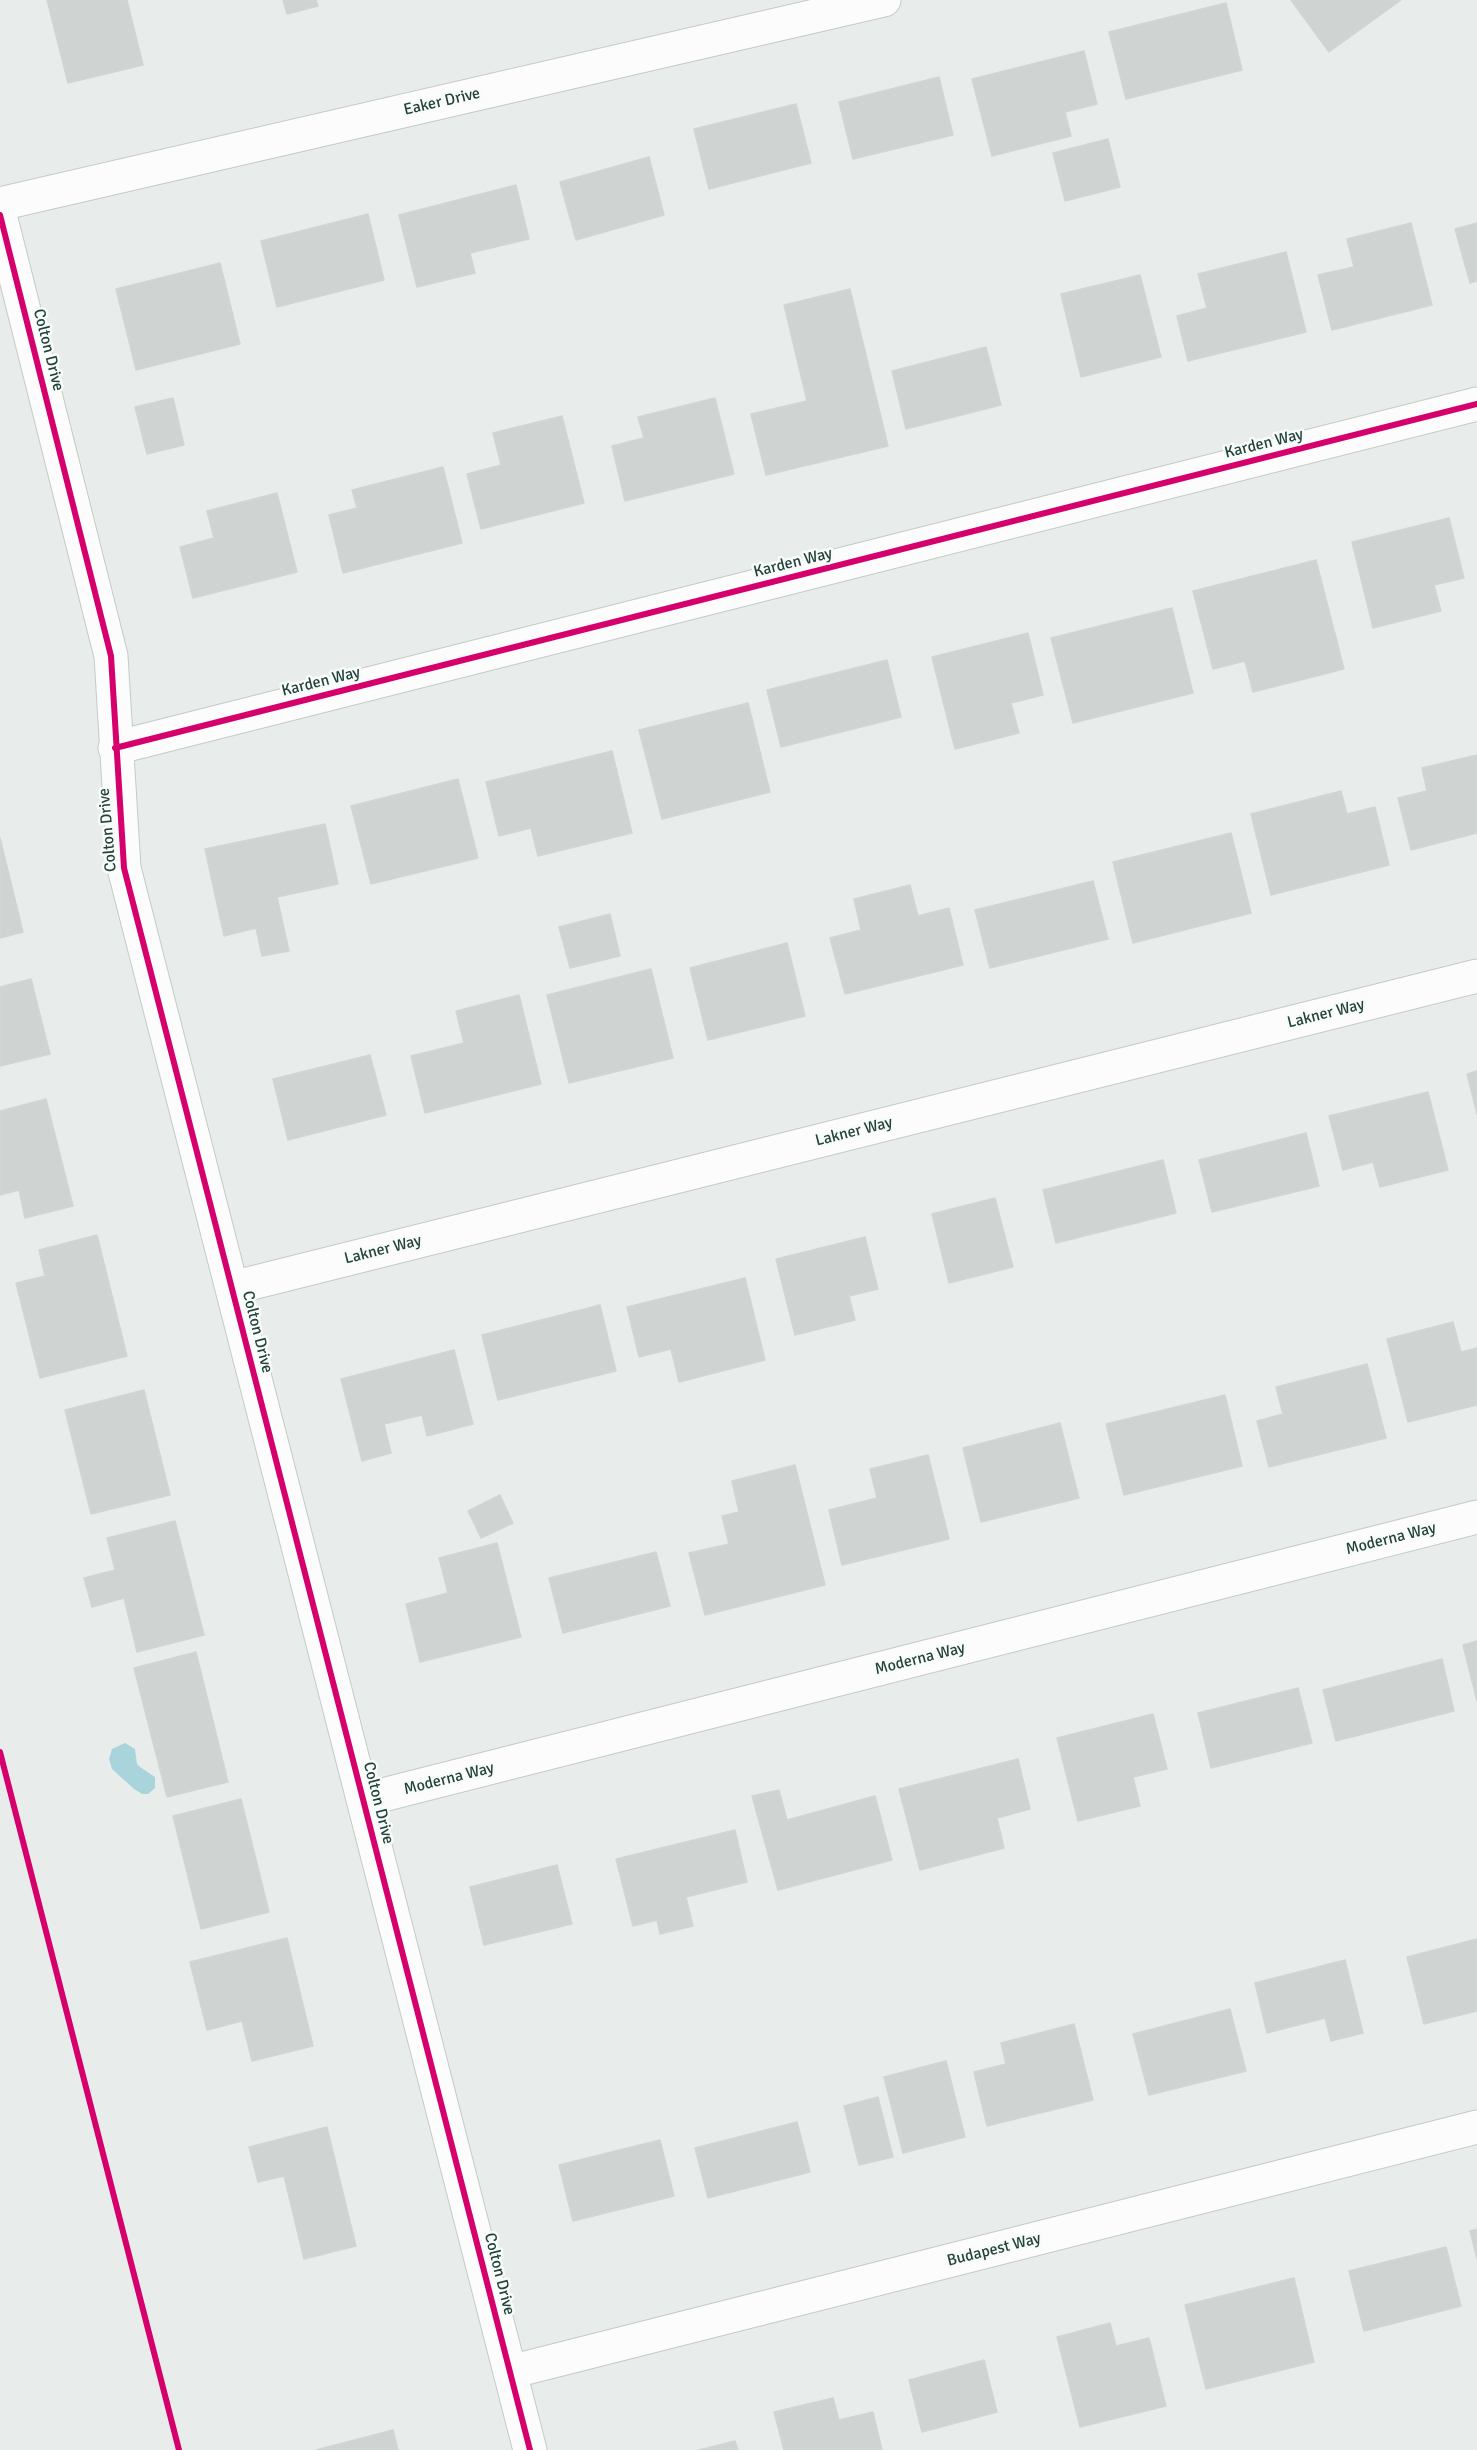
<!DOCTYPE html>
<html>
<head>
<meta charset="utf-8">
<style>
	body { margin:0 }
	canvas { display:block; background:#e8edeb }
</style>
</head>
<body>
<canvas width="1477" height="2450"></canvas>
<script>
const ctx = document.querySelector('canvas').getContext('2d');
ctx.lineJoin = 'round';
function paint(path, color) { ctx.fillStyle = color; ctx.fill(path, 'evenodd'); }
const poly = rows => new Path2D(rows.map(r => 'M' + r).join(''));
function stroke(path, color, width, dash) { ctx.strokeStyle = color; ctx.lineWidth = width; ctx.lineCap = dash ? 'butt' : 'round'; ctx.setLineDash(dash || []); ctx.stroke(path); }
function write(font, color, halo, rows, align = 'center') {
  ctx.font = font + ' Signika,sans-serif'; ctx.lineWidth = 5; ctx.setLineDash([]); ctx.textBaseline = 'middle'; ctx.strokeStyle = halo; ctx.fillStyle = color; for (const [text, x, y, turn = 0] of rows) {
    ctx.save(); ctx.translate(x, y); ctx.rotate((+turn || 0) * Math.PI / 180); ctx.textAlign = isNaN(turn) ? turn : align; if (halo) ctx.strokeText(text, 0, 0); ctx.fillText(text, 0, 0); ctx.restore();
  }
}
paint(poly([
	[125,1743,135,1749,137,1764,140,1767,155,1777,155,1788,148,1794,142,1794,134,1789,112,1769,109,1759,112,1749]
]), '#a9d4db');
const building = poly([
	[47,0,127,0,143,65,68,83,47,0],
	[283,0,316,0,318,6,287,14,283,0],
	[1291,0,1401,0,1329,52,1291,0],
	[1226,3,1242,70,1126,99,1109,32,1226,3],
	[1084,51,1097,104,1065,112,1071,136,992,156,972,79,1084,51],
	[939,77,953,135,853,159,839,102,939,77],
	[796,104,811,163,709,189,694,129,796,104],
	[1108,139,1120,187,1065,201,1053,153,1108,139],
	[649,157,664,215,576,240,560,182,649,157],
	[516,185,529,239,470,253,475,273,417,287,399,215,516,185],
	[368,214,384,280,277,307,261,241,368,214],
	[1411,223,1432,305,1332,330,1318,275,1354,267,1347,239,1411,223],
	[1477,223,1477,281,1470,283,1455,229,1477,223],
	[1286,252,1306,332,1188,361,1177,316,1207,308,1198,274,1286,252],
	[220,263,240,344,136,370,116,289,220,263],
	[1140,275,1161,357,1081,377,1061,294,1140,275],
	[850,289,888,446,766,475,751,414,807,401,784,305,850,289],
	[986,347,1001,405,906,429,892,371,986,347],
	[173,398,184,445,147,454,135,407,173,398],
	[715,398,734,474,625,501,612,446,644,438,638,417,715,398],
	[562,416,584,503,481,529,467,474,501,465,493,433,562,416],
	[443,467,462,543,343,573,329,515,357,508,352,490,443,467],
	[277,493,297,572,193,598,180,547,214,538,207,511,277,493],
	[1449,518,1464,578,1434,585,1441,611,1373,628,1352,542,1449,518],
	[1316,560,1344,669,1253,692,1245,661,1213,669,1193,591,1316,560],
	[1172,608,1193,693,1073,723,1051,638,1172,608],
	[1028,633,1043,695,1011,703,1019,733,955,749,932,657,1028,633],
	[887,660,901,717,781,747,767,690,887,660],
	[748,703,770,792,662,819,639,730,748,703],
	[612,751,632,833,538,856,531,828,499,836,486,782,612,751],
	[1477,755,1477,833,1411,850,1398,798,1427,791,1422,768,1477,755],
	[458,779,478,858,371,884,351,806,458,779],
	[1341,791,1347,814,1375,807,1389,865,1271,895,1251,814,1341,791],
	[325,824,338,884,277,897,289,951,262,956,256,928,224,936,205,849,325,824],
	[1231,833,1251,913,1133,943,1113,862,1231,833],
	[0,838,23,932,0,938,0,838],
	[1093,881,1108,939,990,968,975,910,1093,881],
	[910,885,918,916,949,908,963,965,845,994,830,938,861,930,854,899,910,885],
	[610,914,620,956,570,968,559,927,610,914],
	[787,943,805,1016,708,1040,690,968,787,943],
	[651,969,673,1058,569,1083,547,995,651,969],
	[31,979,50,1054,0,1066,0,987,31,979],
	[519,995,541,1084,425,1113,411,1056,464,1043,456,1011,519,995],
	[370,1055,386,1115,288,1140,273,1079,370,1055],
	[1477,1071,1477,1114,1467,1074,1477,1071],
	[1428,1092,1448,1170,1380,1187,1373,1162,1343,1170,1329,1116,1428,1092],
	[46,1099,73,1206,25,1218,19,1190,0,1195,0,1111,46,1099],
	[1306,1133,1319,1186,1212,1212,1199,1160,1306,1133],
	[1163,1160,1176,1213,1056,1243,1043,1190,1163,1160],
	[995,1198,1013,1267,949,1283,932,1214,995,1198],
	[97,1235,127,1356,40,1378,16,1283,45,1276,39,1250,97,1235],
	[865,1237,878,1289,849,1296,855,1320,795,1335,776,1259,865,1237],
	[745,1278,765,1360,679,1382,671,1349,639,1357,627,1307,745,1278],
	[600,1305,616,1371,498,1400,482,1335,600,1305],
	[1453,1322,1461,1352,1477,1348,1477,1405,1408,1422,1387,1339,1453,1322],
	[454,1350,473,1424,427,1436,422,1415,384,1424,391,1453,362,1461,341,1379,454,1350],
	[1367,1364,1386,1438,1269,1467,1257,1421,1283,1414,1276,1387,1367,1364],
	[144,1390,170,1495,91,1514,65,1410,144,1390],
	[1225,1395,1242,1466,1124,1495,1106,1424,1225,1395],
	[1060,1423,1079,1498,981,1522,963,1448,1060,1423],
	[928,1455,949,1539,842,1565,829,1510,877,1498,870,1469,928,1455],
	[795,1465,825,1585,705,1615,689,1553,729,1544,722,1516,739,1512,732,1481,795,1465],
	[500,1495,513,1523,481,1538,468,1511,500,1495],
	[175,1521,204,1635,137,1652,124,1598,92,1607,84,1578,115,1570,107,1538,175,1521],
	[497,1543,521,1637,420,1662,406,1604,448,1593,439,1558,497,1543],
	[656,1552,670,1606,563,1633,549,1578,656,1552],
	[1477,1641,1477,1701,1463,1645,1477,1641],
	[196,1652,228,1782,167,1797,134,1668,196,1652],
	[1442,1659,1454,1711,1336,1741,1323,1690,1442,1659],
	[1298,1688,1312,1743,1211,1768,1198,1713,1298,1688],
	[1153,1714,1167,1769,1133,1777,1140,1806,1078,1821,1057,1738,1153,1714],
	[1018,1759,1030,1809,997,1818,1004,1848,920,1870,899,1789,1018,1759],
	[779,1790,787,1820,875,1796,892,1860,778,1890,752,1796,779,1790],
	[241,1799,269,1912,201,1929,173,1816,241,1799],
	[735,1830,747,1882,686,1897,693,1926,660,1934,657,1920,633,1926,616,1859,735,1830],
	[557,1865,572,1924,484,1945,470,1887,557,1865],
	[287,1938,313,2046,252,2061,242,2021,207,2030,190,1962,287,1938],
	[1477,1939,1477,2011,1424,2024,1407,1957,1477,1939],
	[1345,1960,1363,2033,1331,2041,1325,2018,1267,2033,1255,1983,1345,1960],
	[1230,2009,1246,2071,1149,2095,1133,2034,1230,2009],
	[1074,2024,1093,2100,987,2126,974,2072,1006,2064,1001,2043,1074,2024],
	[946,2061,965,2137,903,2153,884,2077,946,2061],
	[878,2097,893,2157,859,2165,844,2106,878,2097],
	[797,2122,810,2172,708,2198,695,2148,797,2122],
	[327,2127,356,2246,304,2259,284,2176,258,2182,249,2147,327,2127],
	[660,2140,674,2196,573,2221,559,2165,660,2140],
	[1477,2229,1477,2259,1470,2231,1477,2229],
	[1446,2247,1461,2306,1364,2331,1349,2271,1446,2247],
	[1294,2278,1314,2362,1206,2389,1185,2305,1294,2278],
	[1110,2323,1116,2346,1149,2338,1166,2406,1080,2427,1057,2337,1110,2323],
	[984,2360,997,2412,922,2432,909,2380,984,2360],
	[833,2398,839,2420,873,2412,882,2450,784,2450,774,2412,833,2398],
	[393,2430,398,2450,316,2450,393,2430],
	[735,2441,738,2450,699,2450,735,2441]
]);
paint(building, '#cfd4d2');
stroke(building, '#d1d6d4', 1.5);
const minor = poly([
	[0,204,884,0],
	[0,215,111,656,124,868,530,2450],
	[115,748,1477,404],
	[232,1288,1477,976],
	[363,1800,1477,1517],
	[510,2372,1477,2127]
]);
stroke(minor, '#c5cac8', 35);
stroke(minor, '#fcfcfc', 33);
stroke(poly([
	[0,215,111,656,124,868,530,2450],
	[115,748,1477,404],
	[0,1752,179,2450]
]), '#d6006c', 6);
write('16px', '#24423a', '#f7fbf9', [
	["Eaker Drive",442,102,-13],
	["Colton Drive",48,350,76],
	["Karden Way",1264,444,-14],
	["Karden Way",793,563,-14],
	["Karden Way",321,682,-14],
	["Colton Drive",108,830,-95],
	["Lakner Way",1326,1014,-14],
	["Lakner Way",854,1132,-14],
	["Lakner Way",383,1250,-14],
	["Colton Drive",257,1332,76],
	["Moderna Way",1391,1539,-14],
	["Moderna Way",920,1659,-14],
	["Moderna Way",449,1779,-14],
	["Colton Drive",378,1803,76],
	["Budapest Way",994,2250,-14],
	["Colton Drive",499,2274,76]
]);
</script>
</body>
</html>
